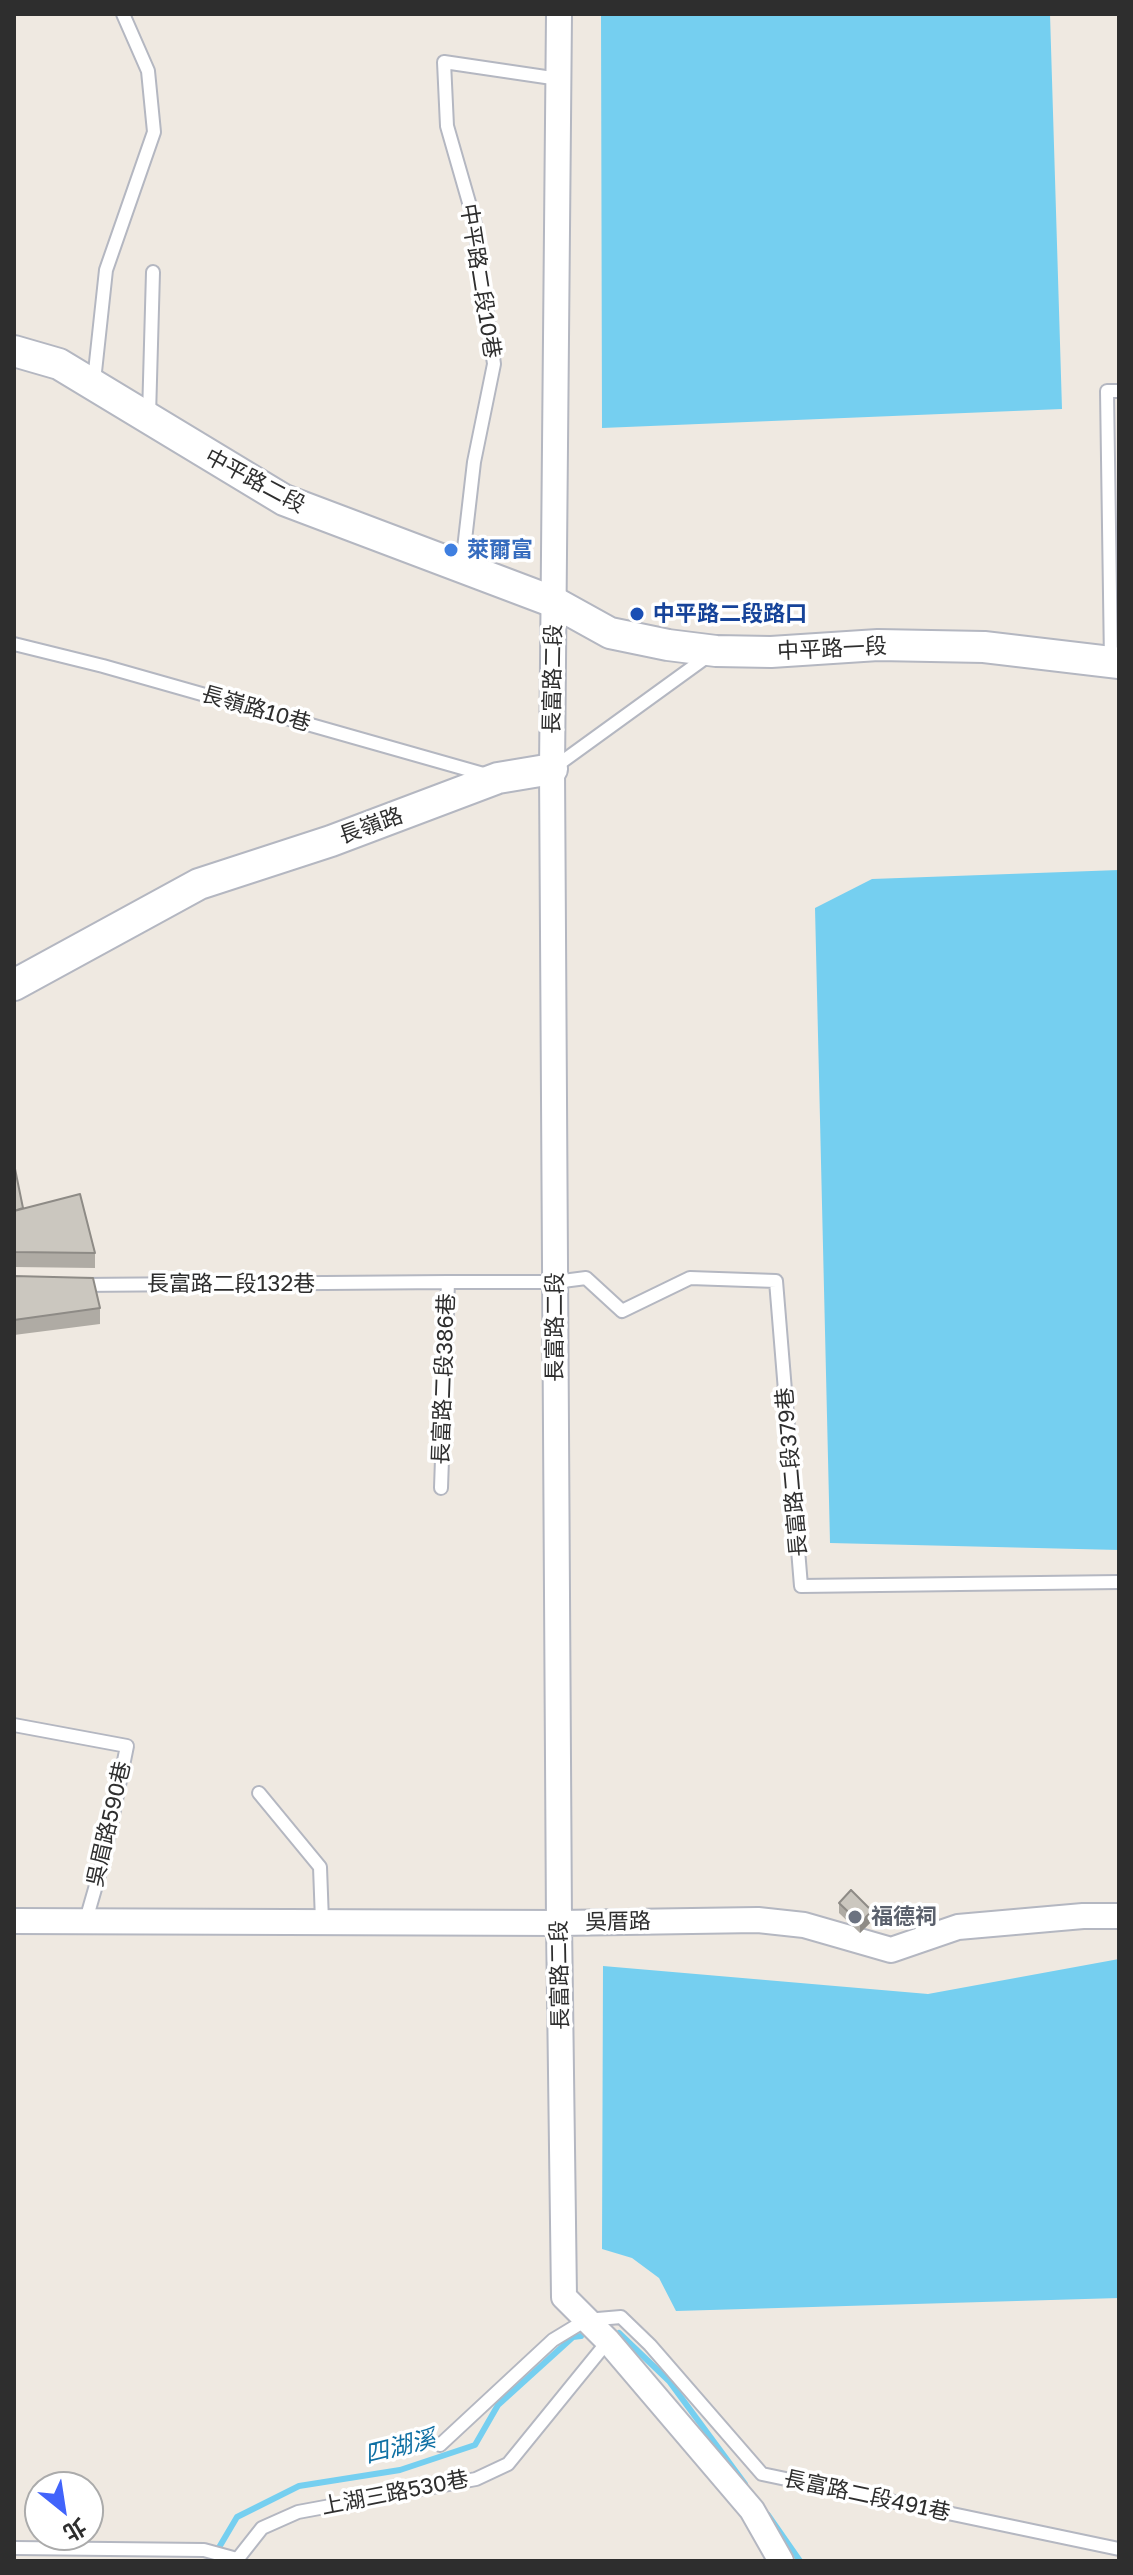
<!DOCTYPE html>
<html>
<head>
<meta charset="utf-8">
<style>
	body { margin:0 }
	#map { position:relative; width:1133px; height:2575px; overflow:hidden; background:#efe9e1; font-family:"Golos Text","Noto Sans TC",sans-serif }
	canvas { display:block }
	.frame { position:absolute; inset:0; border:16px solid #2e2e2e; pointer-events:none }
	.north { position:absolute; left:24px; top:2471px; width:80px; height:80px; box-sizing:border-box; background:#fff; border:2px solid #ababab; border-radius:50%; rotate:150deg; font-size:22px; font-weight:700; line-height:32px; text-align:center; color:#2e2e2e }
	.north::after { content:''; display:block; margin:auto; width:28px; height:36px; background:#4264fb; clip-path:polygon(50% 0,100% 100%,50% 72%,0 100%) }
</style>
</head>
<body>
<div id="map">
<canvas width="1133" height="2575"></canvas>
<div class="frame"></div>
<div class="north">北</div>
</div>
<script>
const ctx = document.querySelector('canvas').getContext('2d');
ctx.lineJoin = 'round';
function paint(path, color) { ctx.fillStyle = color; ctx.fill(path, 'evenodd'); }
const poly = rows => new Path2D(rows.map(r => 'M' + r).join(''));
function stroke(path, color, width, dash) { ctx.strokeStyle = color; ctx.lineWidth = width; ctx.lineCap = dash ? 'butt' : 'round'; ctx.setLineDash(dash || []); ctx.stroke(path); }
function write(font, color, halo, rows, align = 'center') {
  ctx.font = font + ' "Golos Text","Noto Sans TC",sans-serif'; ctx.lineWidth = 7; ctx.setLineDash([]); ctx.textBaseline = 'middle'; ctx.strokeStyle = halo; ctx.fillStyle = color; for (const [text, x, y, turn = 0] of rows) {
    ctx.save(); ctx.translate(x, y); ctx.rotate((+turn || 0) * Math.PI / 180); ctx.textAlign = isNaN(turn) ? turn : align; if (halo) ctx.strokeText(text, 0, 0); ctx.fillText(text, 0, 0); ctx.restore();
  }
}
paint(poly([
	[601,14,1050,14,1062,409,602,428],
	[1119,870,1119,1550,830,1543,815,908,872,879],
	[1119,1959,1119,2298,676,2311,659,2278,632,2258,602,2249,603,1966,928,1994]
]), '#75cff0');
stroke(poly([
	[619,2333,669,2381,745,2484],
	[768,2515,800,2561],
	[211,2561,237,2517,299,2486,400,2470,475,2445,498,2405,573,2337,581,2336]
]), '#75cff0', 6);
const service = poly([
	[94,381,106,270,154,132,148,71,123,14],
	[149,416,153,272],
	[462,566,474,462,494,364,474,220,447,126,444,62,559,79],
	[14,644,103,666,487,775],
	[1111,662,1107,391,1119,391],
	[552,769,708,656],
	[79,1285,448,1282],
	[441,1488,448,1282,555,1282,586,1278,622,1311,690,1278,776,1281,801,1586,1119,1582],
	[14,1725,127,1746,105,1854,86,1920],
	[259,1793,320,1867,322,1921],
	[440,2445,553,2340,586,2320,621,2317,650,2345,762,2474,1119,2549],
	[14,2548,204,2550,237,2559],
	[236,2561,262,2528,298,2512,476,2479,508,2464,608,2341]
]);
const minor = poly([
	[559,14,552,769,559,1923,564,2297,608,2341,752,2510,781,2561],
	[14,1921,559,1923,758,1920,804,1925,891,1950,958,1927,1083,1916,1119,1916]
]);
const tertiary = poly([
	[14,351,59,364,284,500,554,602,610,633,668,645,716,651,771,652,878,645,984,647,1119,663],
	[14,985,199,884,331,841,498,778,552,769]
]);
stroke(service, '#b4b7c1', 16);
stroke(minor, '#b4b7c1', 28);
stroke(tertiary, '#b4b7c1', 34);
stroke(service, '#fff', 12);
stroke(minor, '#fff', 24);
stroke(tertiary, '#fff', 30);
paint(poly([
	[14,1164,23,1208,95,1253,95,1268,14,1267],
	[14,1276,100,1308,100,1324,14,1335],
	[839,1903,872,1921,860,1933,839,1913]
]), '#afaba4');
paint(poly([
	[872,1911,872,1921,860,1933,860,1923]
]), '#8e8b86');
const building = poly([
	[14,1164,23,1208,14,1211,14,1164],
	[80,1194,95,1253,14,1252,14,1211,80,1194],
	[14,1276,93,1278,100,1308,14,1320,14,1276],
	[851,1890,872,1911,860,1923,839,1903,851,1890]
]);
paint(building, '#cbc7bf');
stroke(building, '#8e8b86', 2);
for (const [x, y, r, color] of [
	[451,550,8,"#3f7fe0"],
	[637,614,8,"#1a4fb4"],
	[855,1917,8,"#6b7280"]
]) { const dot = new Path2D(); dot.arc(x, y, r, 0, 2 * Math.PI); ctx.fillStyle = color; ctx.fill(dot); stroke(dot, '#fff', 3); }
write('22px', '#2e2e2e', '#fff', [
	["中平路二段10巷",480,281,81],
	["中平路二段",255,481,28],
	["中平路一段",832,649,-3],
	["長富路二段",553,679,-89],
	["長嶺路10巷",256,709,16],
	["長嶺路",371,826,-20],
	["長富路二段132巷",231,1284],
	["長富路二段",555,1327,-90],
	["長富路二段386巷",444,1379,-88],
	["長富路二段379巷",792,1472,-95],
	["吳眉路590巷",109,1824,-77],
	["吳厝路",618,1922,-1],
	["長富路二段",560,1975,-91],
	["上湖三路530巷",395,2493,-11],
	["長富路二段491巷",867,2496,12]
]);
write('bold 22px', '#366cbe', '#fff', [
	["萊爾富",467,550]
], 'left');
write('bold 22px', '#164399', '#fff', [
	["中平路二段路口",653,614]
], 'left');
write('bold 22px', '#5b616d', '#fff', [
	["福德祠",871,1917]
], 'left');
write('italic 24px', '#0d6fa3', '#fff', [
	["四湖溪",400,2447,-14]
]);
</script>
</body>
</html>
